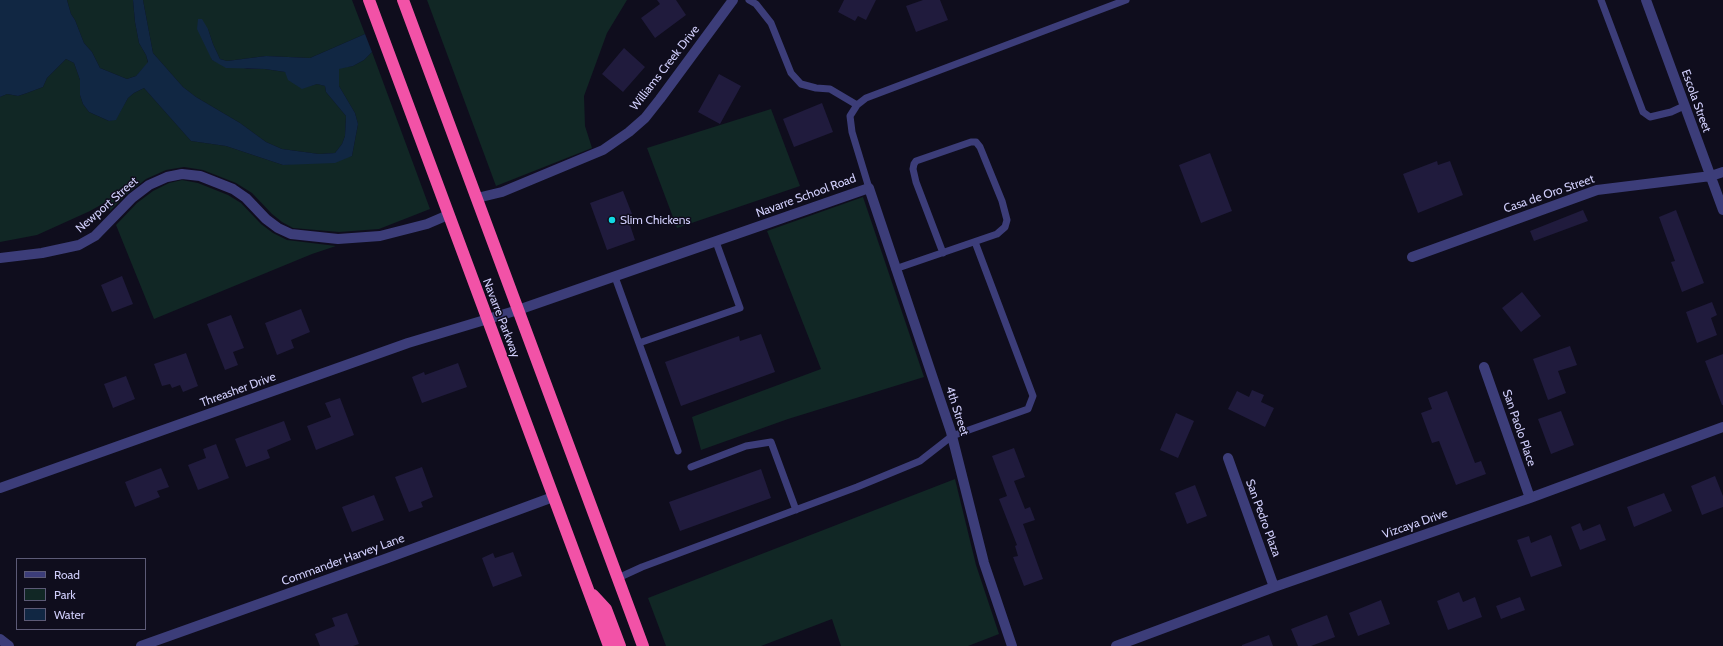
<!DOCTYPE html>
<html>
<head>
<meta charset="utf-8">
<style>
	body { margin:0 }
	#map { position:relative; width:1723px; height:646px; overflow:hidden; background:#0f0d1d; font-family:Cabin,sans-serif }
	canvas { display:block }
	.legend { position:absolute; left:16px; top:558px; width:130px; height:72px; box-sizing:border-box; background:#0f0d1d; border:1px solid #5c5a76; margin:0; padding:5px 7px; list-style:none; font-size:12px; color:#d0cefb }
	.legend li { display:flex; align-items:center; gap:8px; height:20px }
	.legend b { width:20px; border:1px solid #5c5a76 }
</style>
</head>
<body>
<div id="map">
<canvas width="1723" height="646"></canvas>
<ul class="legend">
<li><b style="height:5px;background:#3c3d79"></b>Road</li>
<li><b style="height:11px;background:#112725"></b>Park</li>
<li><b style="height:11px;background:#112743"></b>Water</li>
</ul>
</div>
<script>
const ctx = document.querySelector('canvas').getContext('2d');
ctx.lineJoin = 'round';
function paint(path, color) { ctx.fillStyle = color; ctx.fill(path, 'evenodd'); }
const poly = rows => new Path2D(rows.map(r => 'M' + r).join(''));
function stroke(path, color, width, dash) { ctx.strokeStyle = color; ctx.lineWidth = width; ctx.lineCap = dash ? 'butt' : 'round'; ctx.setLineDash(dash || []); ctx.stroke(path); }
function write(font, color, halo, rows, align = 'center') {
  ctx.font = font + ' Cabin,sans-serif'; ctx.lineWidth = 3; ctx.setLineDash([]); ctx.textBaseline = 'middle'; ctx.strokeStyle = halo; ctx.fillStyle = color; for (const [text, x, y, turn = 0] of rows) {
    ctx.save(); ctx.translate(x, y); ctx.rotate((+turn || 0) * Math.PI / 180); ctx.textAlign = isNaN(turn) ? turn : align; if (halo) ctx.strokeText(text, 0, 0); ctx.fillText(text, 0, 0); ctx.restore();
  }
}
paint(poly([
	[67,0,133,0,135,22,139,43,146,55,148,63,136,76,127,79,100,68,92,52,84,43,75,20,71,14],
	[143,0,352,0,365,34,310,58,266,56,227,61,220,59,213,44,208,29,212,60,248,69,265,69,285,72,302,88,317,84,325,86,326,92,346,116,345,136,342,144,335,153,319,154,282,149,266,142,240,123,196,97,183,87,153,53],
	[427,0,627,0,607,33,584,96,585,126,592,148,496,186],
	[372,52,430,209,379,229,339,232,293,228,282,222,272,214,252,193,236,183,203,170,184,167,166,170,146,179,127,194,110,211,106,202,90,211,37,235,0,242,0,97,7,94,18,96,27,93,43,87,47,78,66,59,74,63,80,80,80,95,83,104,89,112,109,121,116,119,128,98,134,93,144,88,191,141,226,146,283,165,352,156,358,124,355,113,339,86,339,68,353,66,364,60],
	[771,109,800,186,677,228,647,148],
	[182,180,198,183,228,195,241,203,261,224,273,233,287,240,336,246,312,254,154,319,116,225,137,203,153,191,169,183],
	[863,197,924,377,788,419,701,450,692,417,821,369,767,231],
	[955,479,976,565,999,634,968,646,841,646,832,619,761,646,666,646,648,598]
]), '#112725');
paint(poly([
	[0,0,67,0,71,14,75,20,84,43,92,52,100,68,127,79,136,76,148,62,146,55,139,43,135,22,133,0,143,0,153,53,183,87,196,97,240,123,266,142,282,149,319,154,335,153,342,144,345,136,346,116,326,92,325,86,317,84,302,89,288,80,285,72,265,69,226,68,212,60,197,29,198,19,202,19,208,29,213,44,220,59,227,61,266,56,310,58,365,34,372,52,364,60,353,66,339,69,339,86,355,113,358,124,352,156,335,163,283,165,226,146,191,141,144,88,134,93,128,98,116,120,109,121,89,112,83,104,80,95,80,80,74,63,66,59,47,78,43,87,27,93,18,96,7,94,0,97]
]), '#112743');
paint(poly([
	[657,0,676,0,686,15,655,38,641,18,660,4],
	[844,0,876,0,866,20,858,16,855,21,838,12],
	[923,0,940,0,948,20,916,32,906,6],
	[624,48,645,67,623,92,602,74],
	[719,74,741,86,720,124,698,112],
	[822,103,833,132,794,147,783,119],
	[1210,153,1232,211,1201,223,1179,165],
	[1437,161,1438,165,1450,161,1463,195,1418,213,1403,174],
	[623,191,632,214,627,216,635,240,607,250,590,203],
	[1583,210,1588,221,1534,241,1530,231],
	[1676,210,1704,283,1682,292,1671,262,1675,261,1659,217],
	[122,276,133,304,112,312,101,285],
	[1522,292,1541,316,1521,332,1502,308],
	[1712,302,1717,315,1711,318,1717,335,1697,343,1686,312],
	[301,309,310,332,291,340,294,348,277,355,265,323],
	[231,315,244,348,233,352,238,365,225,370,207,324],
	[761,334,775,372,681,406,665,362,739,336,740,341],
	[1570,346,1577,365,1558,371,1566,393,1548,400,1533,359],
	[186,353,198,386,183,392,180,385,172,388,170,384,162,386,154,364],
	[1723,354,1723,405,1722,405,1705,361],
	[458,363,467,387,422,403,412,377,424,372,425,375],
	[126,376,135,399,113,408,104,384],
	[1252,390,1264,395,1261,402,1274,408,1265,427,1228,409,1237,391,1249,397],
	[1447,391,1475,463,1481,461,1486,474,1456,485,1439,441,1432,443,1421,413,1432,409,1428,398],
	[340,398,354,435,316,450,307,426,331,417,325,403],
	[1561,411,1574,445,1551,454,1538,419],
	[1176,413,1194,421,1178,458,1160,450],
	[284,421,291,440,267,450,270,458,246,467,235,439],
	[216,444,229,478,198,490,188,465,206,458,203,449],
	[1014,448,1025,477,1014,481,1025,509,1030,507,1035,520,1023,524,1043,579,1024,586,1013,557,1018,556,1015,546,1017,545,999,499,1007,496,992,456],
	[422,467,433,497,421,502,423,507,409,512,395,477],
	[161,468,169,487,157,491,160,497,135,507,125,482],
	[761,469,771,498,680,531,669,502],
	[1715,476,1723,496,1723,507,1702,515,1691,486],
	[1195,485,1207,516,1187,524,1175,493],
	[1664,493,1672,511,1634,527,1627,507],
	[374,495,384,520,352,532,342,507],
	[1580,523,1583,531,1600,524,1606,540,1580,550,1571,527],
	[1551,535,1562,566,1531,577,1517,540,1529,536,1531,543],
	[513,552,522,576,493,587,482,558,493,553,495,558],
	[1459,592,1463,602,1475,597,1482,617,1448,630,1437,601],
	[1520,597,1525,610,1501,619,1496,606],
	[1381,600,1390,624,1358,636,1349,613],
	[347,613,359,644,353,646,320,646,315,634,335,626,332,618],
	[1327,615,1335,637,1311,646,1298,646,1291,629],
	[1269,635,1273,646,1242,646,1242,645]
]), '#201b3d');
stroke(poly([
	[749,0,756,4,771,23,791,73,801,84,816,88,830,89,857,105],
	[1601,0,1643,112,1650,117,1671,112,1684,106],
	[869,188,852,132,850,116,857,105,866,98,1126,0],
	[895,269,997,234,1005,227,1007,220,1002,201,980,147,976,142,971,142,916,161,914,164,913,169,916,182,943,253],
	[615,277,678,451],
	[639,343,740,308,716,242],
	[691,467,746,446,771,442,796,510],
	[618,578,642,567,857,487,920,461,952,436,1028,409,1033,396,975,242]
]), '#3c3d79', 7);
stroke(poly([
	[1646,0,1723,210],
	[477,198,502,192,603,150,629,132,645,118,660,99,733,0],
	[1412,257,1597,190,1711,176,1723,172],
	[0,258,42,253,79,245,95,236,132,198,149,185,167,177,182,174,200,176,233,189,246,198,266,219,278,228,291,234,338,239,380,236,427,224,448,215],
	[1484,367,1530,498],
	[1228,458,1274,587],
	[0,488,408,343,518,310,869,188,951,432,984,563,1012,646],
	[0,639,9,646],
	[141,646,385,559,553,497],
	[1116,646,1274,587,1530,498,1723,427]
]), '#3c3d79', 10);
stroke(poly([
	[369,0,609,646],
	[403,0,643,646],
	[593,595,606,609,620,646]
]), '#f252a7', 12);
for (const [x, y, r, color] of [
	[612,220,4,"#11dae4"]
]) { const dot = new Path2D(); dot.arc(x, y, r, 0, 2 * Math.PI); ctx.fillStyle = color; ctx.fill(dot); stroke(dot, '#0f0d1d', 1.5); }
write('12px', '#d0cefb', '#0f0d1d', [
	["Williams Creek Drive",665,68,-52],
	["Escola Street",1696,101,70],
	["Casa de Oro Street",1549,194,-19],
	["Navarre School Road",806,196,-20],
	["Newport Street",107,205,-41],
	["Navarre Parkway",501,318,69],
	["Threasher Drive",238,390,-20],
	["4th Street",957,411,72],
	["San Paolo Place",1519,428,71],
	["San Pedro Plaza",1263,518,70],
	["Vizcaya Drive",1415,524,-19],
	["Commander Harvey Lane",343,560,-20]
]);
write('12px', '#d0cefb', '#0f0d1d', [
	["Slim Chickens",620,220]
], 'left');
</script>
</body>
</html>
